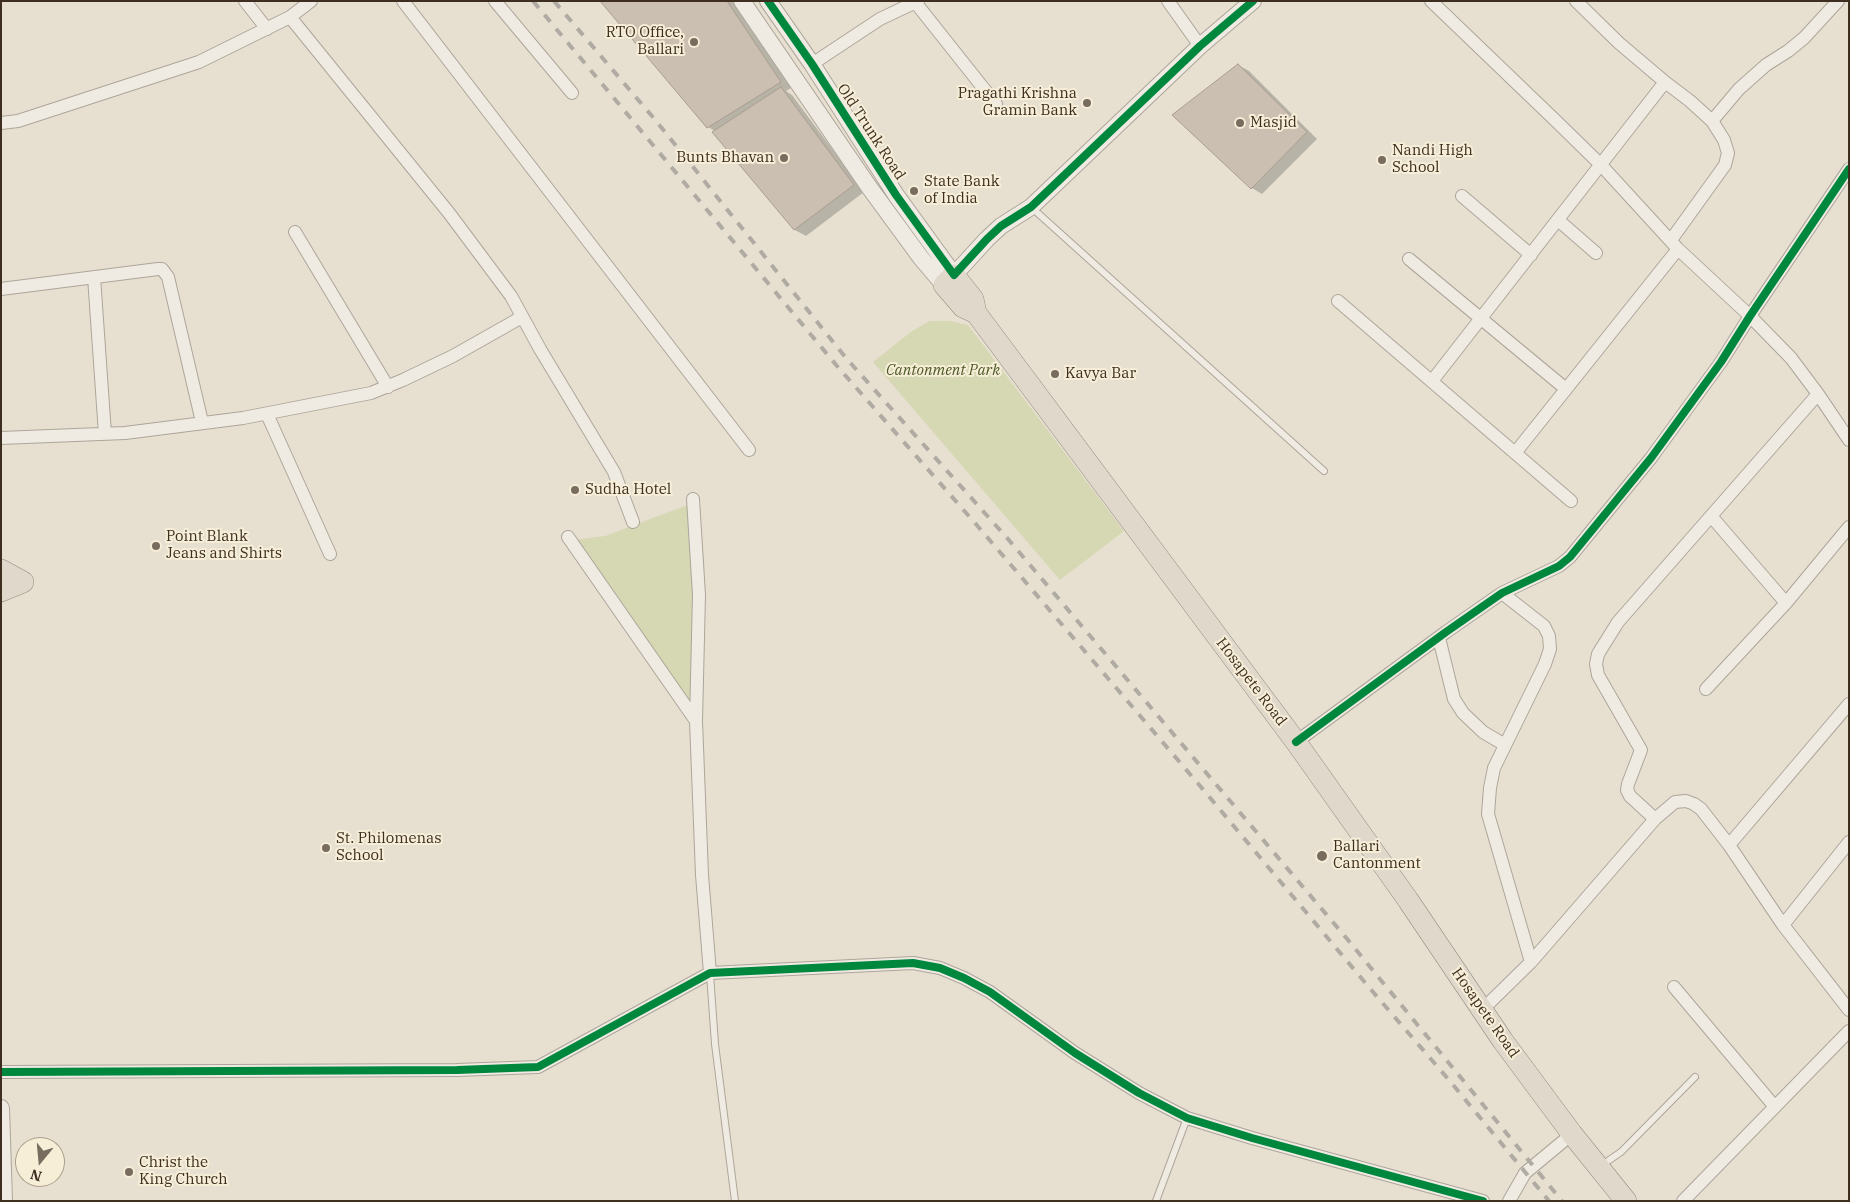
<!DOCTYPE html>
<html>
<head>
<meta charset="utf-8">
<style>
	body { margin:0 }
	#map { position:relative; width:1850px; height:1202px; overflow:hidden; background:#e7e0d1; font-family:"IBM Plex Serif",serif }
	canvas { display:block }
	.frame { position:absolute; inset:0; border:2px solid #3d2e20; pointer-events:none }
	.north { position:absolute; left:15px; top:1137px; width:50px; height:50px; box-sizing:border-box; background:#f7eed8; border:1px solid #ada18e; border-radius:50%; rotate:197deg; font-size:14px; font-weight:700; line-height:20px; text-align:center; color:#3d2e20 }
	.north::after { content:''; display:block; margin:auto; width:18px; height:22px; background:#786c5e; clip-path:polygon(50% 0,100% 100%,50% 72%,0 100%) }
</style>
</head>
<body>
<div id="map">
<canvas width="1850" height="1202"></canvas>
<div class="frame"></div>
<div class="north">N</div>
</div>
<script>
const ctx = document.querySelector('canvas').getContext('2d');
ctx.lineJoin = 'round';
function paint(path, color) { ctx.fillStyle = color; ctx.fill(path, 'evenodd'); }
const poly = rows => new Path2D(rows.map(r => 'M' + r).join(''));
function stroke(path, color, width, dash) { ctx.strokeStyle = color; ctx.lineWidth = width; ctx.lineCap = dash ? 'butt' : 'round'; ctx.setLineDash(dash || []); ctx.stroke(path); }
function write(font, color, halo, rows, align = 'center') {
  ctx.font = font + ' "IBM Plex Serif",serif'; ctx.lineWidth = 4; ctx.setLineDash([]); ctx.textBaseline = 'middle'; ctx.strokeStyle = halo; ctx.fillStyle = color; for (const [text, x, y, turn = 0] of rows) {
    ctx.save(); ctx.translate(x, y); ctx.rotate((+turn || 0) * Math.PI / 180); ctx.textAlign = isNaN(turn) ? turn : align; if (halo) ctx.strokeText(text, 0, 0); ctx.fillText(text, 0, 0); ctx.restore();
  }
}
paint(poly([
	[930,321,950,321,968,325,1124,531,1060,580,873,362,912,331],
	[690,504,696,595,693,708,573,540,605,536]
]), '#d6d7b3');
paint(poly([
	[602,1,733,1,791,88,786,91,792,95,864,192,806,236,795,230,715,131,708,127],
	[1238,65,1249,71,1317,139,1262,194,1252,188]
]), '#0003');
const building = poly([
	[600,1,727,1,781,82,707,128,600,1],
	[1238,64,1307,132,1251,189,1172,115,1238,64],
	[781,87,854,185,794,230,712,132,781,87]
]);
paint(building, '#cbbfb2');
stroke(building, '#a89c90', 1);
const service = poly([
	[1031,207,1324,471],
	[710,974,715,1044,735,1201],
	[1602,1165,1621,1152,1695,1077],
	[1156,1201,1187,1118]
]);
const minor = poly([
	[245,1,267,29],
	[403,1,749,450],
	[495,1,572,93],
	[1168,1,1200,46],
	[1431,1,1556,121,1601,165,1678,249,1750,316,1791,358,1818,394,1849,440],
	[1576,1,1619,43,1665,82,1690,101,1712,121,1724,140,1728,153,1725,165,1671,240],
	[915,2,996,104],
	[290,17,449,213,511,296,540,349,614,472,633,522],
	[812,64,880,19,918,1],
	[1712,121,1739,89,1766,65,1788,51,1804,38,1838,1],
	[1,123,18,121,199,62,290,17,311,1],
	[1462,196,1531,255],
	[1558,220,1596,253],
	[295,232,388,387],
	[1409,259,1566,389],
	[94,277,105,434],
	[1,289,158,269,162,269,168,277,202,422],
	[1338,301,1571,501],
	[1432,381,1665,82],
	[267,414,330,554],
	[1,438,125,433,243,418,371,393,403,380,453,356,522,317],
	[1515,453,1678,249],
	[693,499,699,595,696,721,702,875,710,973],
	[1711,516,1786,603],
	[568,537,696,721],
	[1502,593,1544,626,1549,636,1550,649,1545,664,1494,768,1490,788,1488,814,1531,962],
	[1439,638,1454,699,1463,713,1483,732,1505,745],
	[1706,689,1786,603,1849,527],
	[1296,742,1446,632,1502,593,1559,566,1570,557,1651,458,1721,362,1750,316,1849,169],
	[1655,819,1630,796,1627,790,1628,784,1641,750,1598,675,1596,664,1598,654,1618,622,1818,394],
	[1729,845,1849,704],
	[1783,925,1849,842],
	[1674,987,1775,1107],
	[1481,1011,1531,962,1655,819,1675,802,1686,801,1694,804,1701,809,1729,845,1783,925,1849,1010],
	[1,1072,457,1070,538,1067,710,973,913,963,940,968,964,978,990,992,1075,1053,1139,1093,1187,1118,1252,1138,1483,1201],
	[1509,1201,1525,1173,1572,1134],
	[1683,1201,1849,1031]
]);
const tertiary = poly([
	[742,1,869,187,921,258,944,285],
	[768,1,812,64,896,195,954,275,987,239,1001,226,1031,207,1200,46,1253,1],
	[1,1108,4,1201]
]);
const trunk = poly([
	[976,313,963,307,944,285,954,275,973,299,976,313,1296,742,1408,900,1503,1041,1572,1134,1626,1201],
	[1,570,23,582],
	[1,591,23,582]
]);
stroke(service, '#ada599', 8);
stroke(minor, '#ada599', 14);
stroke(tertiary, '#ada599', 18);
stroke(trunk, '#928b80', 22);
stroke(service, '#efebe3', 6);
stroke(minor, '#efebe3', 12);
stroke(tertiary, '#efebe3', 16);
stroke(trunk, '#e0d9cb', 21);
stroke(poly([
	[533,1,837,366,975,523,1201,787,1373,992,1449,1080,1549,1201],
	[554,1,657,122,846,358,1008,539,1348,940,1562,1201]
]), '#afaaa2', 4, [9, 9]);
stroke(poly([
	[768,1,812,64,896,195,954,275,987,239,1001,226,1031,207,1200,46,1253,1],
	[1296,742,1446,632,1502,593,1559,566,1570,557,1651,458,1721,362,1750,316,1849,169],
	[1,1072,457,1070,538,1067,710,973,913,963,940,968,964,978,990,992,1075,1053,1139,1093,1187,1118,1252,1138,1483,1201]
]), '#00873e', 8);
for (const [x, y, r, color] of [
	[694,42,5,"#786c5e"],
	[1087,103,5,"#786c5e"],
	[1240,123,5,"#786c5e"],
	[784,158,5,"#786c5e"],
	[1382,160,5,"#786c5e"],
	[914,191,5,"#786c5e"],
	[1055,374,5,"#786c5e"],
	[575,490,5,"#786c5e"],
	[156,546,5,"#786c5e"],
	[326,848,5,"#786c5e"],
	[1322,856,6,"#786c5e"],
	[129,1172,5,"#786c5e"]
]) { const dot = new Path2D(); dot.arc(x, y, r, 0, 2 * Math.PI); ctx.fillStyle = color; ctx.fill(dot); stroke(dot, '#f7eed8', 2); }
write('15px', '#3d2e20', '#f7eed8', [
	["RTO Office,",684,33,"right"],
	["Ballari",684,50,"right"],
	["Pragathi Krishna",1077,94,"right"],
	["Gramin Bank",1077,111,"right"],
	["Masjid",1250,123],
	["Nandi High",1392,151],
	["School",1392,168],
	["Bunts Bhavan",774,158,"right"],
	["State Bank",924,182],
	["of India",924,199],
	["Kavya Bar",1065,374],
	["Sudha Hotel",585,490],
	["Point Blank",166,537],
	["Jeans and Shirts",166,554],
	["St. Philomenas",336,839],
	["School",336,856],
	["Ballari",1333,847],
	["Cantonment",1333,864],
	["Christ the",139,1163],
	["King Church",139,1180]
], 'left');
write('15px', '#3d2e20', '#f7eed8', [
	["Old Trunk Road",871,132,57],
	["Hosapete Road",1251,682,53],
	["Hosapete Road",1485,1013,55]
]);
write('italic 15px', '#4d5a26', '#f7eed8', [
	["Cantonment Park",943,371]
]);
</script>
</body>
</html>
